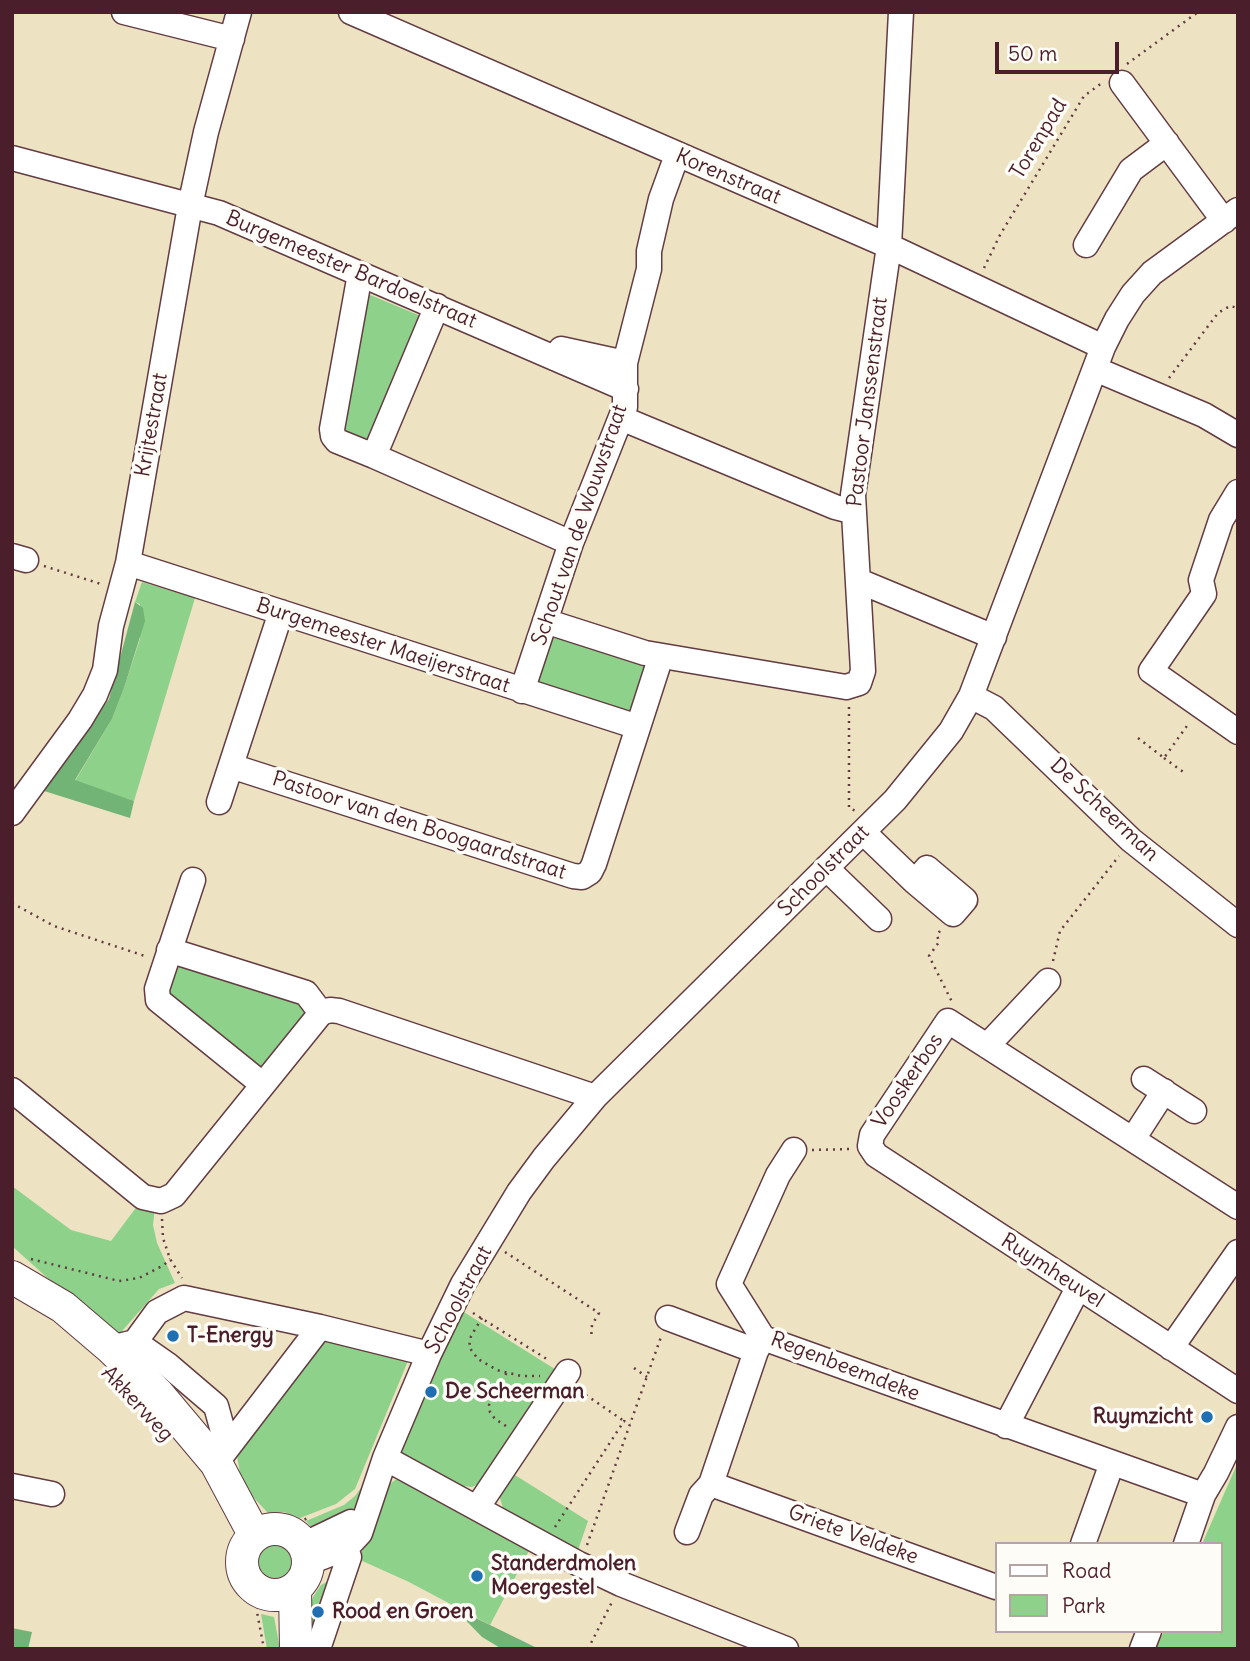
<!DOCTYPE html>
<html>
<head>
<meta charset="utf-8">
<style>
	body { margin:0 }
	#map { position:relative; width:1250px; height:1661px; overflow:hidden; background:#ede2c2; font-family:Delius,sans-serif }
	canvas { display:block }
	.frame { position:absolute; inset:0; border:14px solid #4a1f2b; pointer-events:none }
	.legend { position:absolute; left:995px; top:1542px; width:228px; height:91px; box-sizing:border-box; background:#fdfcf7; border:2px solid #b5a4a5; margin:0; padding:9px 12px; list-style:none; font-size:21px; color:#4a1f2b }
	.legend li { display:flex; align-items:center; gap:14px; height:35px }
	.legend b { width:35px; border:2px solid #b5a4a5 }
	.scale { position:absolute; left:995px; top:42px; width:124px; height:32px; box-sizing:border-box; border:4px solid #4a1f2b; border-top:0; padding-left:9px; font-size:21px; line-height:24px; white-space:nowrap; color:#4a1f2b; -webkit-text-stroke:5px #fdfcf7; paint-order:stroke }
</style>
</head>
<body>
<div id="map">
<canvas width="1250" height="1661"></canvas>
<div class="frame"></div>
<ul class="legend">
<li><b style="height:9px;background:#fff"></b>Road</li>
<li><b style="height:19px;background:#8dd18a"></b>Park</li>
</ul>
<div class="scale">50 m</div>
</div>
<script>
const ctx = document.querySelector('canvas').getContext('2d');
ctx.lineJoin = 'round';
function paint(path, color) { ctx.fillStyle = color; ctx.fill(path, 'evenodd'); }
const poly = rows => new Path2D(rows.map(r => 'M' + r).join(''));
function stroke(path, color, width, dash) { ctx.strokeStyle = color; ctx.lineWidth = width; ctx.lineCap = dash ? 'butt' : 'round'; ctx.setLineDash(dash || []); ctx.stroke(path); }
function write(font, color, halo, rows, align = 'center') {
  ctx.font = font + ' Delius,sans-serif'; ctx.lineWidth = 7; ctx.setLineDash([]); ctx.textBaseline = 'middle'; ctx.strokeStyle = halo; ctx.fillStyle = color; for (const [text, x, y, turn = 0] of rows) {
    ctx.save(); ctx.translate(x, y); ctx.rotate((+turn || 0) * Math.PI / 180); ctx.textAlign = isNaN(turn) ? turn : align; if (halo) ctx.strokeText(text, 0, 0); ctx.fillText(text, 0, 0); ctx.restore();
  }
}
paint(poly([
	[368,294,423,317,367,444,345,431,345,398],
	[142,582,195,598,134,801,75,781,112,719,124,688,140,639,140,604,135,602],
	[553,638,563,639,647,665,632,714,539,689,537,678],
	[177,965,314,1006,264,1073,168,998],
	[12,1186,71,1230,111,1241,141,1201,155,1206,153,1225,157,1243,175,1283,159,1289,115,1339,12,1246],
	[459,1309,558,1371,486,1481,472,1487,463,1486,403,1456,400,1449],
	[326,1335,410,1356,355,1489,336,1504,300,1518,284,1512,268,1513,242,1485,235,1444],
	[1238,1462,1238,1649,1156,1649,1164,1631,1220,1631,1220,1544,1202,1544],
	[515,1475,588,1521,578,1550,503,1508,499,1495],
	[395,1480,405,1480,531,1547,490,1625,409,1582,358,1559,372,1532,390,1484],
	[366,1481,360,1501,350,1513,314,1531,306,1521,344,1505,355,1496],
	'254 1562a22 22 0 1 1 44 0a22 22 0 1 1-44 0Z',
	[338,1576,319,1632,310,1629,310,1606,313,1597,321,1585],
	[261,1614,274,1617,280,1649,267,1649]
]), '#8dd18a');
paint(poly([
	[135,602,143,608,145,621,124,688,112,719,75,780,134,801,130,818,41,790,109,699],
	[453,1607,490,1625,539,1649,502,1649,482,1637],
	[12,1628,32,1632,28,1649,12,1649]
]), '#72b376');
const minor = poly([
	[124,12,232,39],
	[351,12,889,246,1103,347],
	[1122,83,1224,221],
	[12,158,219,213,626,389],
	[1086,245,1131,170,1167,143],
	[360,274,332,429,333,436,337,441,374,456,437,306],
	[561,349,625,363],
	[1095,369,1204,415,1238,435],
	[621,418,835,507,854,512],
	[374,456,571,543],
	[1238,492,1221,520,1201,580,1204,594,1151,671,1238,732],
	[12,556,26,560],
	[128,563,638,727],
	[859,581,994,637],
	[545,621,645,653,846,687,859,683,863,671,853,495,889,246,901,12],
	[522,691,571,543,625,407,625,363,649,269,649,251,661,199,677,155],
	[971,696,994,708,1131,840,1238,925],
	[231,766,573,876,582,877,590,872,594,864,661,656],
	[219,802,281,612],
	[12,813,80,720,95,695,105,670,111,626,128,563,190,206,206,132,239,12],
	[863,832,915,882,953,914,965,900,927,868,915,882],
	[826,868,879,919],
	[193,880,157,989,158,1000,262,1084],
	[169,950,306,993,321,1013],
	[987,1046,1048,981],
	[1144,1079,1194,1111],
	[12,1090,143,1197,161,1201,174,1195,321,1013,330,1010,339,1011,595,1097],
	[1133,1139,1164,1091],
	[794,1150,778,1175,729,1284,763,1338,1203,1495],
	[1238,1207,948,1021,872,1135,870,1146,876,1155,1238,1391],
	[668,1318,756,1351],
	[763,1338,756,1351,711,1484,996,1587],
	[135,1342,168,1365,216,1406,227,1446],
	[111,1348,135,1342,157,1312,184,1298,320,1327,429,1354],
	[1171,1348,1238,1252],
	[1006,1426,1078,1288],
	[385,1458,579,1564,621,1584,786,1649],
	[216,1463,320,1327],
	[12,1486,52,1494],
	[477,1508,568,1372],
	[687,1532,701,1495,711,1484],
	[1083,1544,1112,1463],
	[1186,1544,1203,1495,1216,1473,1238,1427],
	[303,1545,351,1522],
	[307,1563,346,1548,360,1533,385,1458,429,1354,463,1284,519,1192,544,1158,595,1097,895,800,951,731,971,696,1103,347,1117,319,1133,294,1152,273,1238,210],
	[318,1649,349,1557,339,1530],
	[1142,1649,1149,1631]
]);
const major = poly([
	[12,1277,63,1307,111,1348,158,1394,216,1463,255,1536],
	'242 1562a33 33 0 1 1 66 0a33 33 0 1 1-66 0Z',
	[295,1589,296,1649]
]);
stroke(minor, '#623c42', 27);
stroke(major, '#623c42', 34);
stroke(poly([
	[1127,64,1198,12],
	[984,268,1000,235,1084,96,1102,83],
	[1169,378,1218,313,1230,306,1238,308],
	[44,566,101,584],
	[849,707,849,808,856,811],
	[1138,738,1164,758,1189,723],
	[1164,758,1186,774],
	[12,903,54,926,145,956],
	[940,931,937,935,939,942,929,956,952,1002],
	[1053,961,1060,931,1119,856],
	[812,1150,851,1149],
	[162,1219,163,1238,170,1259,182,1278],
	[505,1252,599,1313,592,1325,591,1339],
	[31,1259,119,1281,139,1278,164,1265,170,1259],
	[473,1313,550,1361],
	[482,1318,471,1336,469,1347,478,1359,497,1370,521,1376,540,1376],
	[634,1368,647,1377],
	[580,1391,624,1421],
	[506,1426,495,1419,490,1412,489,1405,507,1372],
	'229 1563a47 47 0 1 1 94 0a47 47 0 1 1-94 0Z',
	[298,1522,311,1517],
	[555,1527,624,1421,630,1424],
	[587,1545,661,1337],
	[258,1607,257,1612,264,1649],
	[588,1649,612,1602]
]), '#623c42', 2.5, [2, 5]);
stroke(minor, '#fff', 24);
stroke(major, '#fff', 32);
for (const [x, y, r, color] of [
	[173,1336,7,"#1f6fb2"],
	[431,1392,7,"#1f6fb2"],
	[1207,1417,7,"#1f6fb2"],
	[477,1576,7,"#1f6fb2"],
	[318,1612,7,"#1f6fb2"]
]) { const dot = new Path2D(); dot.arc(x, y, r, 0, 2 * Math.PI); ctx.fillStyle = color; ctx.fill(dot); stroke(dot, '#fdfcf7', 2.5); }
write('21px', '#4a1f2b', '#fdfcf7', [
	["Torenpad",1039,139,-59],
	["Korenstraat",728,177,23],
	["Burgemeester Bardoelstraat",351,270,23],
	["Pastoor Janssenstraat",868,402,-83],
	["Krijtestraat",152,425,-80],
	["Schout van de Wouwstraat",580,525,-71],
	["Burgemeester Maeijerstraat",383,646,18],
	["De Scheerman",1104,810,43],
	["Pastoor van den Boogaardstraat",419,826,18],
	["Schoolstraat",824,871,-45],
	["Vooskerbos",908,1081,-56],
	["Ruymheuvel",1052,1271,33],
	["Schoolstraat",459,1300,-62],
	["Regenbeemdeke",845,1367,21],
	["Akkerweg",137,1404,47],
	["Griete Veldeke",853,1535,20]
]);
write('bold 21px', '#4a1f2b', '#fdfcf7', [
	["T-Energy",187,1336],
	["De Scheerman",445,1392],
	["Ruymzicht",1193,1417,"right"],
	["Standerdmolen",491,1564],
	["Moergestel",491,1588],
	["Rood en Groen",332,1612]
], 'left');
</script>
</body>
</html>
